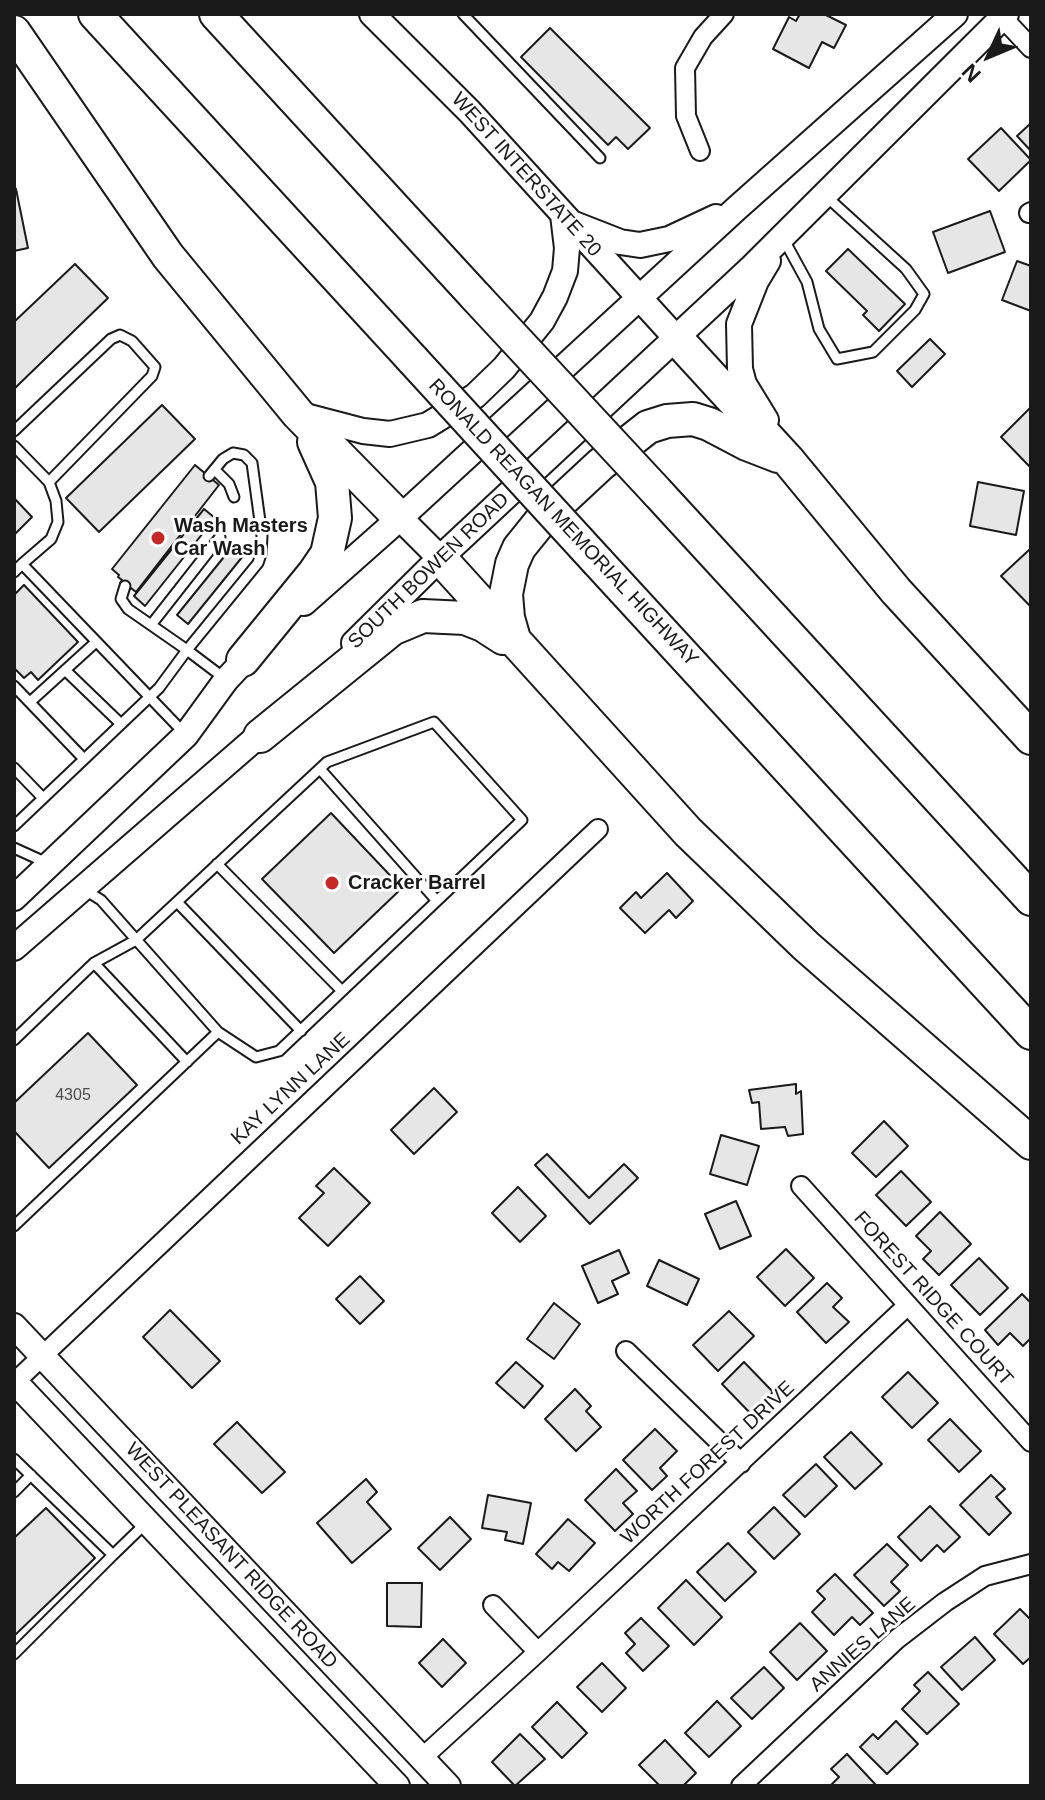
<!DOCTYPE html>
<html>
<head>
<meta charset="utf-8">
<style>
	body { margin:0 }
	#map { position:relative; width:1045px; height:1800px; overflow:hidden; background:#fff; font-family:Helvetica,sans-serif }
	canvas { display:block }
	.frame { position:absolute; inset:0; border:16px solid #1a1a1a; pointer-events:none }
	.north { position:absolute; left:949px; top:16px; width:80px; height:80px; -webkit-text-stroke:6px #fff; paint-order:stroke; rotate:226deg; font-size:22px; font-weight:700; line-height:32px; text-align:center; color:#1a1a1a }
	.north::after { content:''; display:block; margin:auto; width:28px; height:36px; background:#1a1a1a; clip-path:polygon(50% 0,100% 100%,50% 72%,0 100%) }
</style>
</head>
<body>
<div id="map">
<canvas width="1045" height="1800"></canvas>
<div class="frame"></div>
<div class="north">N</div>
</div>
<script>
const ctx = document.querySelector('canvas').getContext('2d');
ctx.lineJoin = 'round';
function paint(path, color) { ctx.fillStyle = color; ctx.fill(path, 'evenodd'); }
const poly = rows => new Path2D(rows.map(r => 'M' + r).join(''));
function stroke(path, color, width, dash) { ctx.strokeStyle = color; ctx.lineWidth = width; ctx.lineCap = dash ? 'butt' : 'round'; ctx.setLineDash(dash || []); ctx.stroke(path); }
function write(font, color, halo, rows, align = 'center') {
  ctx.font = font + ' Helvetica,sans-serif'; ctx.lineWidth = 6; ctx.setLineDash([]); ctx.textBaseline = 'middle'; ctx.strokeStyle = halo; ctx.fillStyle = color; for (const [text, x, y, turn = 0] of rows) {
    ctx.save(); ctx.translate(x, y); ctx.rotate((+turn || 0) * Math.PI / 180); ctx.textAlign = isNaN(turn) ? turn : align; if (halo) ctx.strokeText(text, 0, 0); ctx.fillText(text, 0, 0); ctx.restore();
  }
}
const building = poly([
	[800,14,824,14,846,25,834,48,822,42,809,68,773,49,789,17,796,21,800,14],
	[550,28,650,128,628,149,616,137,608,145,521,57,550,28],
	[1031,123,1031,151,1017,136,1031,123],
	[1001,128,1031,160,999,191,968,159,1001,128],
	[16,189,28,248,14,251,14,190,16,189],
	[990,211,1005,252,948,273,933,232,990,211],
	[848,249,905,304,879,331,863,315,867,311,826,271,848,249],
	[1017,261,1031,266,1031,311,1002,300,1017,261],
	[75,264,108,298,14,389,14,322,75,264],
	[930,339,945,354,912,387,897,371,930,339],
	[162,405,195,439,99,532,66,498,162,405],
	[1031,407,1031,468,1001,437,1031,407],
	[195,465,219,485,136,592,131,588,129,590,120,583,122,580,118,577,119,575,112,569,195,465],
	[978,482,1024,491,1016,535,970,526,978,482],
	[14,498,32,517,14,535,14,498],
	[204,509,215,518,145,606,134,596,204,509],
	[232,547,243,556,188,624,177,615,232,547],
	[1029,550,1031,551,1031,607,1001,576,1029,550],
	[24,585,78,642,38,680,31,672,24,678,14,668,14,595,24,585],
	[331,813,402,888,334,953,262,879,331,813],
	[667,873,693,901,676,918,669,910,645,933,620,908,636,892,641,898,667,873],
	[88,1033,137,1085,49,1168,14,1131,14,1103,88,1033],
	[796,1084,796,1094,801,1091,803,1134,788,1136,785,1127,761,1129,759,1102,752,1103,749,1090,796,1084],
	[434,1088,457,1112,414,1154,391,1130,434,1088],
	[884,1121,908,1146,876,1177,852,1153,884,1121],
	[721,1135,759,1146,747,1185,710,1174,721,1135],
	[547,1154,589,1198,624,1164,638,1178,590,1224,535,1165,547,1154],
	[334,1168,370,1203,328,1246,299,1218,324,1193,316,1186,334,1168],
	[901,1171,931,1202,906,1226,876,1195,901,1171],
	[518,1187,546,1216,520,1242,492,1213,518,1187],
	[736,1201,751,1236,720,1249,705,1214,736,1201],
	[940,1212,971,1244,939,1275,923,1259,931,1251,916,1236,940,1212],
	[786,1249,814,1278,785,1306,757,1277,786,1249],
	[619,1250,629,1273,612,1281,618,1294,598,1303,582,1266,619,1250],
	[979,1258,1008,1288,980,1315,951,1285,979,1258],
	[659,1260,699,1279,687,1305,647,1286,659,1260],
	[360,1276,384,1301,360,1324,336,1299,360,1276],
	[827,1283,842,1298,833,1307,849,1322,826,1343,797,1312,827,1283],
	[1022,1294,1031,1303,1031,1338,1023,1346,1010,1333,998,1345,985,1330,1022,1294],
	[554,1303,580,1324,554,1359,527,1339,554,1303],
	[170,1310,220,1361,192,1388,143,1337,170,1310],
	[729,1311,754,1336,718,1371,693,1345,729,1311],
	[516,1362,543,1386,524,1408,496,1383,516,1362],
	[744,1362,773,1392,751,1414,722,1384,744,1362],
	[908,1372,938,1403,912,1428,882,1397,908,1372],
	[575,1389,591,1406,586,1411,601,1427,576,1451,545,1419,575,1389],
	[950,1419,981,1451,959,1472,928,1440,950,1419],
	[237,1422,285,1472,262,1493,214,1444,237,1422],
	[655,1429,677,1451,660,1468,667,1476,652,1490,623,1460,655,1429],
	[851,1432,882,1464,855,1489,824,1457,851,1432],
	[816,1464,837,1486,805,1517,783,1495,816,1464],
	[616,1469,637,1491,623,1503,633,1514,615,1531,585,1500,616,1469],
	[991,1475,1005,1489,996,1497,1011,1513,989,1535,960,1505,991,1475],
	[366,1479,377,1492,367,1502,391,1529,352,1563,317,1523,366,1479],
	[488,1495,531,1503,523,1544,505,1540,507,1532,482,1528,488,1495],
	[930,1506,960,1537,944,1552,937,1545,921,1561,898,1537,930,1506],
	[774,1507,800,1534,774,1559,748,1532,774,1507],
	[46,1508,95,1558,14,1636,14,1538,46,1508],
	[450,1517,471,1539,440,1570,418,1548,450,1517],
	[568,1519,595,1543,569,1571,558,1562,552,1569,536,1554,568,1519],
	[728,1543,756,1572,725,1601,697,1572,728,1543],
	[887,1544,908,1565,891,1582,900,1591,884,1606,854,1575,887,1544],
	[835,1574,873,1613,860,1625,852,1617,834,1635,812,1612,825,1599,817,1591,835,1574],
	[686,1580,722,1617,694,1645,658,1608,686,1580],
	[387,1583,422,1583,421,1627,387,1626,387,1583],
	[1020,1609,1031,1620,1031,1657,1023,1664,994,1634,1020,1609],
	[641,1618,669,1646,643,1671,626,1653,635,1644,625,1633,641,1618],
	[800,1623,827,1651,797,1680,770,1652,800,1623],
	[975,1637,995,1660,962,1690,941,1667,975,1637],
	[443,1639,466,1663,442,1687,419,1663,443,1639],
	[602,1663,626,1688,602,1712,577,1687,602,1663],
	[764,1667,784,1688,752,1719,731,1698,764,1667],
	[928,1672,959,1704,927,1734,902,1709,920,1691,914,1685,928,1672],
	[717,1701,741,1726,709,1757,685,1733,717,1701],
	[557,1702,587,1733,562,1758,532,1727,557,1702],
	[896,1721,918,1744,887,1774,860,1747,873,1734,878,1739,896,1721],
	[520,1734,545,1759,515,1786,492,1762,520,1734],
	[665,1740,696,1773,683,1786,660,1786,639,1765,665,1740],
	[847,1754,875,1784,873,1786,830,1786,839,1777,831,1769,847,1754]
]);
paint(building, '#e6e6e6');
stroke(building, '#1a1a1a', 2);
const lane = poly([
	[463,14,600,158],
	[783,238,807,282,819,329,837,359,873,352,915,310,924,294,906,269,827,197],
	[14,431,111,339,120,335,132,341,155,367,152,376,49,482],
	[14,446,49,482,56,501,58,522,51,539,22,564],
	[215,470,229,484,234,497],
	[14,572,22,564,186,735],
	[125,586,121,599,128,609,187,650,258,563,261,554,262,536,252,463,244,455,233,453,223,459,209,476],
	[151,625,220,537],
	[65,670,121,724],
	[14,686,84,759],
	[30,702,96,642],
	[14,768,43,798],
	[320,769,437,901],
	[14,826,159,688,187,650,224,678],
	[14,848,47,863],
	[217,864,342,991],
	[177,902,301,1031],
	[94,963,187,1062],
	[14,1040,94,963,136,940,327,762,434,722,522,820,279,1051,256,1057,218,1032],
	[14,1226,218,1032,101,900,85,890],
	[14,1459,113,1555,146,1523],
	[14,1492,31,1475],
	[14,1654,113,1555]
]);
const street = poly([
	[1002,17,1031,48],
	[700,151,686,116,685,68,703,37,724,14],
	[1029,213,1031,212],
	[801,1186,1031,1442],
	[626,1351,741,1463],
	[15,1382,598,829],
	[493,1605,538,1652],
	[422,1758,538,1652,908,1305],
	[741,1786,897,1639,945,1602,985,1576,1031,1564]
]);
const secondary = poly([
	[372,14,470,112,676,338],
	[574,224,620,242,640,245,669,239,716,217],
	[298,414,363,431,390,434,428,425,475,396,504,368,542,321,555,297,565,271,567,248,563,215],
	[766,420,744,384,740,369,739,324,756,281,768,261],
	[400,518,440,558],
	[304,603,400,518,737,208,955,14],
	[354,643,440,558,752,267,1006,14],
	[14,898,186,735,226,680,254,650],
	[14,948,271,725],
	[14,1326,448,1786],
	[14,1381,397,1786]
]);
const highway = poly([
	[95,14,413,360],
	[216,14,476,297],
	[14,32,168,256,298,414,400,518],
	[676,338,788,460,896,591,1031,738],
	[658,493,1031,899],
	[440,558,688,832,806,946,1031,1143],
	[598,562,1031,1033],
	[514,639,508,618,506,594,512,564,519,548,544,517,601,464,648,427,667,421,693,419,709,424,747,444,778,456],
	[243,660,314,573,327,554,335,518,332,482,314,442],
	[260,736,392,629,423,616,465,618,483,625,503,638]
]);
stroke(lane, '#1a1a1a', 13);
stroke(street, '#1a1a1a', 22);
stroke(secondary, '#1a1a1a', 28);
stroke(highway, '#1a1a1a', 36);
stroke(lane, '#fff', 9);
stroke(street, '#fff', 18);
stroke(secondary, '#fff', 24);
stroke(highway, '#fff', 32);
const highwayBridge = poly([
	[476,297,658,493],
	[413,360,598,562]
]);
stroke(highwayBridge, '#1a1a1a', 36, []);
stroke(highwayBridge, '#fff', 32);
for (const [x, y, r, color] of [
	[158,538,8,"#c62828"],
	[332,883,8,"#c62828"]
]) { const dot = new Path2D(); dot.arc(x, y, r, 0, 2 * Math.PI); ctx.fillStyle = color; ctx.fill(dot); stroke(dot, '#fff', 3); }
write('16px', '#4d4d4d', null, [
	["4305",73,1096]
]);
write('20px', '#1a1a1a', '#fff', [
	["WEST INTERSTATE 20",526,175,48],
	["RONALD REAGAN MEMORIAL HIGHWAY",563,523,47],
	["SOUTH BOWEN ROAD",429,571,-44],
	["KAY LYNN LANE",291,1089,-43],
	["FOREST RIDGE COURT",933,1299,48],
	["WORTH FOREST DRIVE",708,1463,-43],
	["WEST PLEASANT RIDGE ROAD",231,1556,47],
	["ANNIES LANE",863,1645,-41]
]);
write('bold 20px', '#1a1a1a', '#fff', [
	["Wash Masters",174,526],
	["Car Wash",174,549],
	["Cracker Barrel",348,883]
], 'left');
</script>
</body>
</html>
